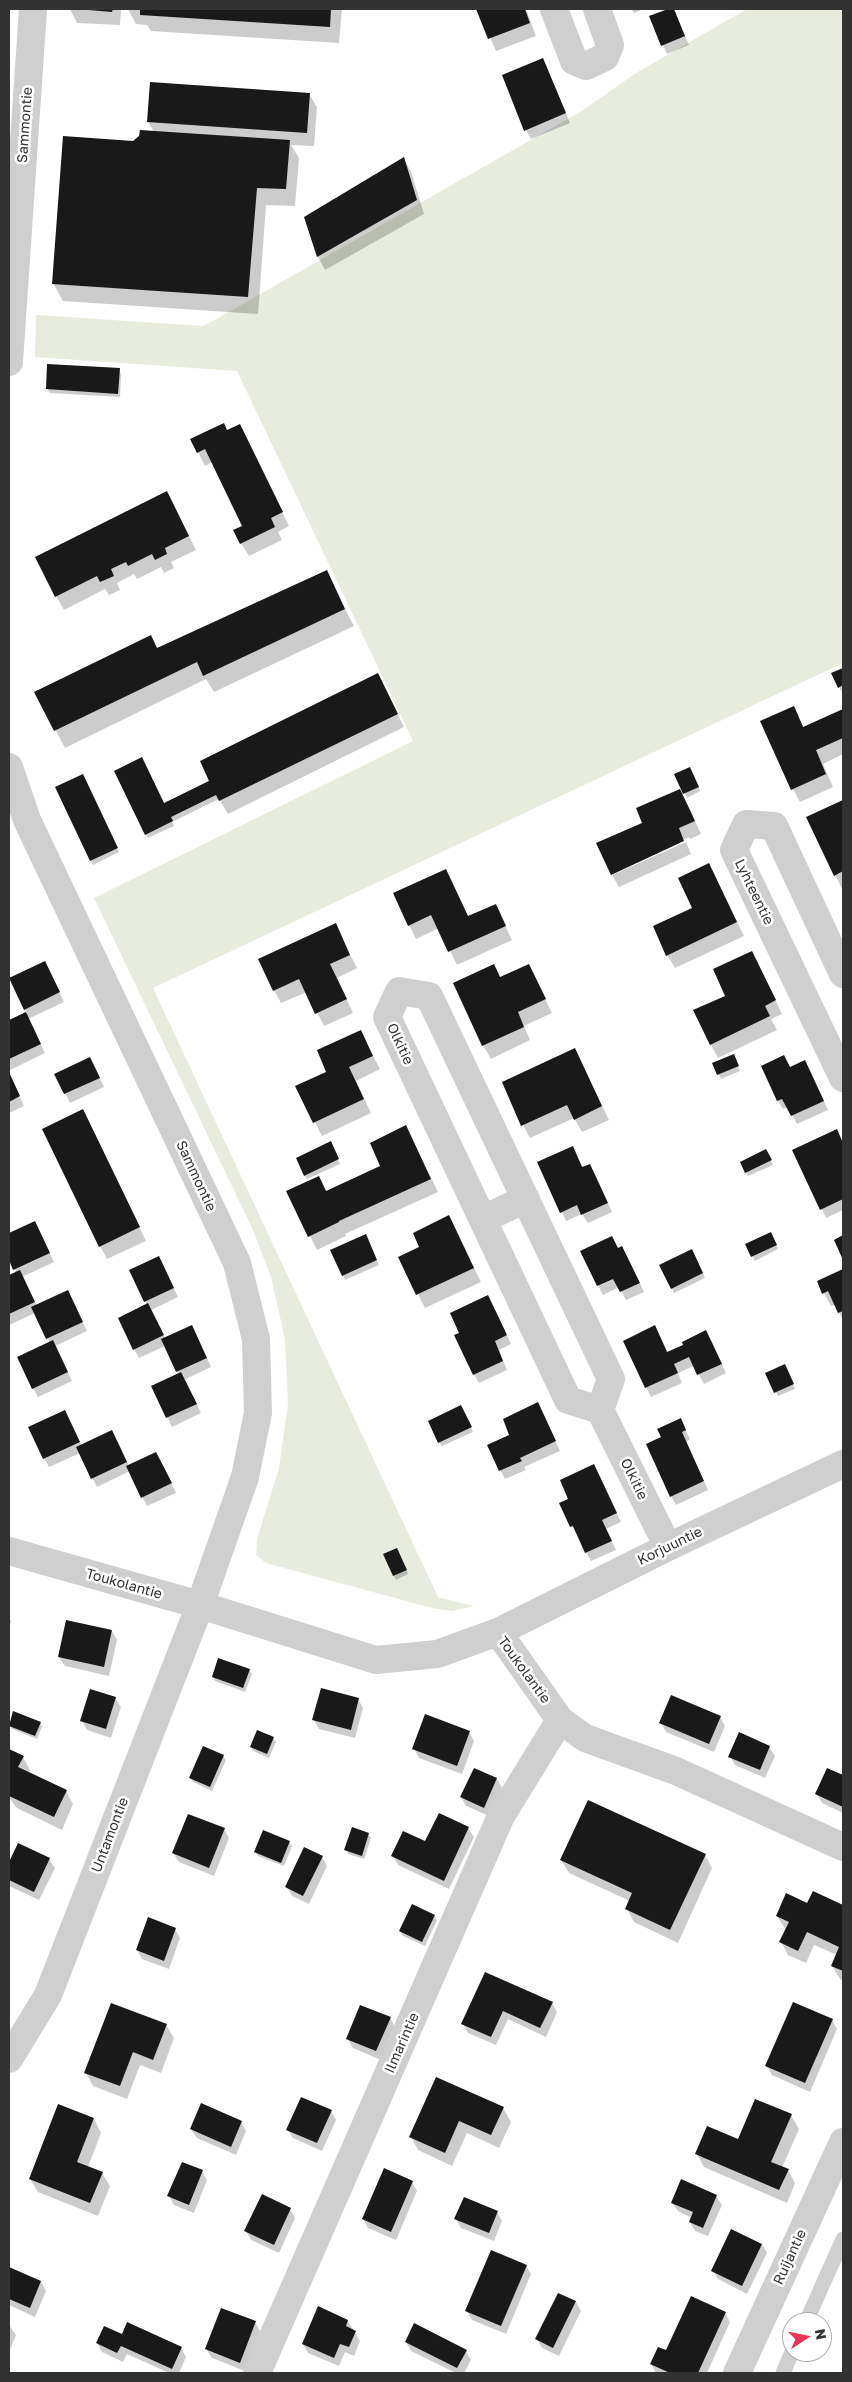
<!DOCTYPE html>
<html>
<head>
<meta charset="utf-8">
<style>
	body { margin:0 }
	#map { position:relative; width:852px; height:2382px; overflow:hidden; background:#fff; font-family:"Golos Text",sans-serif }
	canvas { display:block }
	.frame { position:absolute; inset:0; border:10px solid #323232; pointer-events:none }
	.north { position:absolute; left:782px; top:2312px; width:50px; height:50px; box-sizing:border-box; background:#fff; border:1px solid #adadad; border-radius:50%; rotate:79deg; font-size:14px; font-weight:700; line-height:20px; text-align:center; color:#323232 }
	.north::after { content:''; display:block; margin:auto; width:18px; height:22px; background:#eb3257; clip-path:polygon(50% 0,100% 100%,50% 72%,0 100%) }
</style>
</head>
<body>
<div id="map">
<canvas width="852" height="2382"></canvas>
<div class="frame"></div>
<div class="north">N</div>
</div>
<script>
const ctx = document.querySelector('canvas').getContext('2d');
ctx.lineJoin = 'round';
function paint(path, color) { ctx.fillStyle = color; ctx.fill(path, 'evenodd'); }
const poly = rows => new Path2D(rows.map(r => 'M' + r).join(''));
function stroke(path, color, width, dash) { ctx.strokeStyle = color; ctx.lineWidth = width; ctx.lineCap = dash ? 'butt' : 'round'; ctx.setLineDash(dash || []); ctx.stroke(path); }
function write(font, color, halo, rows, align = 'center') {
  ctx.font = font + ' "Golos Text",sans-serif'; ctx.lineWidth = 5; ctx.setLineDash([]); ctx.textBaseline = 'middle'; ctx.strokeStyle = halo; ctx.fillStyle = color; for (const [text, x, y, turn = 0] of rows) {
    ctx.save(); ctx.translate(x, y); ctx.rotate((+turn || 0) * Math.PI / 180); ctx.textAlign = isNaN(turn) ? turn : align; if (halo) ctx.strokeText(text, 0, 0); ctx.fillText(text, 0, 0); ctx.restore();
  }
}
paint(poly([
	[747,9,843,9,843,663,153,988,438,1597,473,1606,452,1611,432,1608,266,1563,256,1555,257,1539,279,1468,288,1404,285,1339,271,1277,253,1230,94,898,413,741,237,371,35,357,36,315,204,326,580,112,636,73]
]), '#e7ecde');
paint(poly([
	[70,9,121,9,120,25,77,23],
	[128,9,342,9,339,43,151,31,147,25,136,24],
	[478,9,526,9,536,36,496,51],
	[631,9,644,9,634,13],
	[673,9,689,45,667,54,651,17],
	[543,59,570,123,531,139,526,130],
	[309,94,317,107,314,146,291,145,299,158,295,206,266,205,258,314,63,301,53,283,133,142,154,132,148,122],
	[404,159,411,172,424,214,325,270,318,257,305,217],
	[119,370,121,374,120,397,50,393,47,389],
	[240,426,289,526,278,532,282,540,249,556,241,543,244,527,213,462,205,466,198,452,227,432],
	[174,506,196,550,171,562,174,568,164,573,161,567,137,579,134,574,117,583,120,590,109,595,105,589,64,610,56,596],
	[326,572,354,626,214,692,206,679,65,748,36,693,158,649],
	[843,669,843,690,841,691,833,674],
	[385,688,404,727,228,814,219,799,172,822,174,826,148,838,146,834,164,804],
	[794,707,804,728,843,710,843,754,823,764,833,787,800,802,793,789],
	[692,772,700,791,687,798,676,775],
	[85,780,119,852,93,865,56,788],
	[843,801,843,888,842,889,808,817],
	[687,803,701,834,690,839,689,837,611,873],
	[686,842,691,854,619,887,612,875],
	[709,865,744,936,675,968,667,955,694,908],
	[446,871,468,917,495,905,512,940,457,965,439,928,416,939,409,925],
	[335,925,357,968,337,978,353,1013,324,1026,307,992,281,1003,274,990],
	[752,952,782,1014,771,1019,777,1030,718,1058,711,1045,727,996],
	[45,962,64,1002,28,1019,45,1053,10,1070,9,1022,27,1013,25,1009],
	[529,966,552,1013,524,1026,530,1040,491,1059,483,1045],
	[360,1031,380,1069,356,1081,371,1113,322,1136,297,1087,328,1072],
	[575,1050,609,1120,582,1132,574,1118,530,1138,523,1125],
	[735,1060,740,1071,721,1079,714,1064],
	[95,1067,104,1087,70,1103,56,1074],
	[790,1068,809,1070,828,1110,797,1124,788,1107,783,1109,778,1101],
	[9,1073,24,1106,9,1113],
	[83,1111,146,1241,107,1259,100,1246],
	[406,1127,438,1192,345,1234,346,1236,317,1250,288,1191,327,1192,382,1167],
	[836,1130,843,1143,843,1210,826,1218,794,1150],
	[332,1147,340,1164,307,1179,305,1175],
	[768,1154,773,1165,748,1176,746,1172],
	[577,1156,583,1168,595,1174,612,1212,588,1223,582,1214,566,1221,539,1163],
	[449,1217,481,1282,425,1308,400,1258,421,1247],
	[35,1223,54,1262,22,1277,37,1306,72,1301,87,1331,55,1346,72,1381,38,1397,33,1388,50,1343,35,1313,9,1325,9,1277,16,1273,9,1257,9,1235],
	[773,1237,778,1249,755,1261,747,1245],
	[367,1239,379,1265,345,1280,332,1250],
	[618,1250,627,1257,644,1292,626,1300,619,1287,603,1295,581,1252],
	[694,1255,705,1278,674,1293,661,1265],
	[159,1257,178,1297,151,1310,165,1339,192,1326,211,1367,184,1380,201,1413,172,1427,153,1387,179,1375,165,1346,139,1358,134,1349,147,1305,145,1302],
	[843,1270,843,1320,835,1305,831,1306,818,1282],
	[493,1305,511,1344,499,1350,507,1370,479,1383,474,1374,461,1334],
	[660,1336,668,1353,711,1340,726,1373,704,1384,694,1366,678,1373,682,1383,651,1397,624,1341],
	[787,1370,795,1389,778,1396,767,1374],
	[463,1411,473,1432,442,1446,439,1442],
	[542,1413,560,1451,524,1467,526,1470,505,1479,488,1446,511,1435],
	[69,1420,82,1446,117,1440,129,1466,161,1462,176,1493,147,1506,130,1471,97,1487,80,1453,49,1467,44,1458],
	[685,1429,690,1439,686,1442,708,1490,676,1505,671,1496,662,1438],
	[599,1475,621,1522,606,1529,616,1550,591,1561,560,1504,570,1499],
	[399,1553,408,1574,396,1580,394,1576],
	[9,1617,11,1621,9,1630],
	[112,1631,117,1640,109,1676,65,1666,59,1657],
	[249,1670,252,1674,245,1692,215,1681,213,1677],
	[115,1698,121,1707,111,1738,87,1730,82,1721],
	[358,1699,363,1708,355,1738,319,1729,314,1720],
	[720,1717,725,1726,714,1752,666,1732,661,1723],
	[40,1723,42,1727,37,1739,12,1729,9,1725],
	[469,1732,474,1741,462,1774,419,1758,414,1749],
	[273,1738,276,1742,269,1758,253,1751,251,1747],
	[769,1747,775,1756,765,1778,735,1765,730,1756],
	[9,1751,23,1757,30,1770,29,1774,66,1791,73,1804,62,1830,17,1808,9,1798],
	[223,1756,226,1760,212,1791,193,1782,191,1778],
	[474,1769,497,1779,502,1788,489,1816,466,1806,461,1797],
	[828,1769,843,1776,843,1813,822,1803,817,1794],
	[468,1828,474,1837,449,1889,398,1865,393,1856],
	[224,1829,229,1838,214,1876,179,1862,173,1853],
	[368,1834,371,1838,364,1859,348,1854,346,1850],
	[289,1842,292,1846,284,1866,258,1856,255,1852],
	[18,1844,49,1859,55,1868,39,1900,9,1886,9,1865],
	[705,1855,712,1868,678,1943,634,1922,627,1909,630,1901,569,1873,561,1860],
	[322,1857,327,1866,309,1904,292,1896,287,1887],
	[813,1893,843,1906,843,1981,840,1979,832,1966,837,1955,814,1945,806,1963,788,1955,781,1942,786,1930,777,1916,808,1904],
	[434,1916,437,1920,425,1946,403,1936,400,1931],
	[175,1929,180,1938,169,1969,142,1959,137,1950],
	[486,1973,552,2003,557,2012,546,2037,508,2019,496,2045,468,2033,463,2024],
	[390,2018,395,2027,381,2060,353,2048,348,2039],
	[832,2020,837,2029,810,2092,772,2075,767,2066],
	[166,2025,174,2038,161,2073,140,2065,127,2099,93,2086,86,2073],
	[437,2078,503,2108,511,2122,499,2148,467,2133,452,2166,418,2150,411,2137],
	[59,2106,94,2119,101,2133,88,2167,102,2173,110,2186,98,2216,38,2192,30,2179],
	[331,2111,336,2120,322,2151,293,2138,288,2130],
	[791,2115,799,2129,782,2168,788,2170,795,2183,787,2203,704,2167,697,2154,738,2141],
	[241,2122,246,2131,236,2155,197,2138,191,2129],
	[202,2171,207,2180,194,2213,174,2205,169,2196],
	[412,2182,417,2191,396,2240,368,2228,363,2219],
	[716,2196,722,2205,708,2236,695,2231,690,2222,692,2218,678,2211,672,2202],
	[290,2209,295,2218,279,2253,251,2240,246,2231],
	[497,2212,502,2221,494,2241,461,2228,456,2219],
	[762,2244,767,2253,747,2294,718,2279,713,2270],
	[526,2266,531,2274,506,2334,472,2320,467,2311],
	[9,2269,41,2282,46,2291,35,2317,9,2305],
	[559,2294,576,2302,581,2311,559,2356,542,2348,537,2339],
	[725,2313,730,2322,707,2373,656,2373,651,2364],
	[348,2321,360,2341,354,2356,345,2352,339,2366,308,2353,303,2344],
	[255,2322,260,2331,245,2371,212,2358,206,2349],
	[9,2325,16,2335,9,2352],
	[122,2336,181,2348,186,2357,179,2373,169,2373,127,2354,123,2362,102,2352,97,2343],
	[406,2342,466,2351,471,2360,464,2373,456,2373,411,2351]
]), '#0003');
paint(poly([
	[77,9,113,9,112,12],
	[140,9,331,9,330,27,140,15],
	[476,9,525,9,530,23,488,39],
	[668,9,674,9,685,36,661,46,649,16],
	[543,58,566,113,524,131,502,75],
	[150,82,310,93,307,133,147,122],
	[140,130,290,140,286,189,257,188,248,297,52,284,63,136,133,141,139,136],
	[404,157,417,200,317,257,304,217],
	[47,364,120,368,118,394,46,389],
	[224,423,227,430,240,424,283,512,271,518,275,527,240,544,233,530,242,526,205,449,197,453,190,439],
	[167,491,189,536,165,548,167,554,155,560,152,554,128,566,126,562,111,569,114,576,100,582,97,576,55,597,35,557],
	[327,570,345,609,203,676,197,662,54,731,34,692,151,635,157,648],
	[843,668,843,685,838,688,831,673],
	[378,673,398,714,219,801,216,795,171,817,173,821,145,835,114,771,142,757,164,803,209,781,200,761],
	[794,706,803,727,843,709,843,738,816,750,826,774,791,790,760,721],
	[690,767,699,787,683,794,674,774],
	[83,774,118,848,90,861,55,787],
	[680,789,695,821,679,828,684,841,611,875,596,843,642,823,636,808],
	[843,800,843,871,834,876,806,817],
	[709,863,737,922,666,956,653,926,692,908,678,878],
	[446,869,468,916,496,904,506,926,448,952,431,915,408,926,393,893],
	[336,923,350,955,330,964,347,999,315,1014,299,979,273,991,258,959],
	[752,951,776,1000,765,1006,770,1016,710,1045,693,1010,725,996,713,969],
	[45,961,60,992,24,1010,9,978],
	[494,964,500,977,529,964,546,999,518,1012,524,1027,482,1046,453,983],
	[26,1012,41,1044,9,1059,9,1020],
	[361,1030,373,1056,349,1067,364,1099,313,1123,295,1086,326,1072,317,1050],
	[575,1048,602,1106,574,1120,567,1105,521,1126,502,1082],
	[734,1054,739,1066,717,1075,712,1063],
	[784,1055,790,1067,805,1060,824,1101,791,1116,782,1099,777,1101,761,1066],
	[90,1057,100,1078,64,1094,54,1074],
	[9,1072,20,1096,9,1102],
	[83,1109,140,1227,99,1247,42,1129],
	[406,1125,431,1179,339,1221,339,1222,308,1237,286,1191,319,1176,326,1191,380,1166,370,1143],
	[837,1129,843,1143,843,1199,820,1210,792,1150],
	[331,1141,339,1159,304,1176,296,1158],
	[573,1146,582,1167,590,1164,608,1203,581,1215,577,1205,560,1213,537,1162],
	[766,1149,772,1160,745,1173,740,1162],
	[449,1215,474,1268,416,1295,398,1257,419,1247,413,1233],
	[35,1221,50,1253,13,1270,9,1260,9,1233],
	[771,1232,777,1245,751,1257,745,1244],
	[366,1234,377,1260,342,1276,330,1250],
	[843,1235,843,1260,834,1240],
	[612,1236,618,1248,622,1246,640,1283,620,1292,613,1279,597,1286,580,1251],
	[692,1249,703,1273,671,1289,659,1265],
	[159,1256,174,1288,144,1302,129,1270],
	[843,1269,843,1311,838,1313,828,1291,822,1294,817,1281],
	[20,1270,35,1302,9,1314,9,1275],
	[68,1290,83,1322,46,1339,31,1307],
	[488,1295,507,1335,495,1341,503,1361,473,1375,454,1335,459,1333,450,1313],
	[148,1303,164,1335,133,1350,118,1318],
	[192,1325,207,1358,176,1372,161,1339],
	[655,1325,667,1352,683,1345,682,1342,706,1330,722,1364,697,1375,689,1357,674,1364,678,1373,645,1388,623,1341],
	[53,1340,68,1372,32,1389,17,1357],
	[785,1364,794,1384,774,1393,765,1373],
	[181,1372,197,1404,166,1418,151,1386],
	[538,1402,556,1441,520,1458,522,1461,499,1471,487,1445,509,1435,503,1419],
	[461,1405,472,1427,438,1443,428,1421],
	[65,1410,80,1442,43,1459,28,1427],
	[681,1418,686,1430,682,1432,704,1481,670,1497,646,1444,661,1437,657,1429],
	[112,1430,127,1462,91,1479,76,1447],
	[156,1452,172,1483,141,1498,126,1466],
	[594,1464,617,1513,602,1520,612,1541,585,1553,573,1526,570,1527,559,1503,568,1499,560,1480],
	[397,1548,407,1570,393,1576,383,1554],
	[66,1620,112,1630,104,1667,58,1657],
	[218,1658,250,1669,243,1688,212,1677],
	[321,1688,359,1698,351,1730,312,1720],
	[90,1689,116,1697,106,1729,80,1721],
	[671,1695,721,1716,709,1744,659,1723],
	[13,1711,41,1722,35,1736,9,1726],
	[425,1714,470,1731,457,1766,412,1749],
	[257,1730,274,1737,267,1754,250,1747],
	[739,1732,770,1746,760,1770,728,1757],
	[203,1746,224,1755,210,1787,189,1778],
	[9,1749,24,1756,18,1767,67,1790,54,1817,9,1796],
	[474,1768,497,1778,484,1808,460,1797],
	[827,1768,843,1775,843,1807,815,1794],
	[588,1800,706,1854,670,1930,625,1909,632,1893,560,1860],
	[439,1813,469,1827,444,1881,391,1856,403,1831,425,1841],
	[188,1814,225,1828,209,1868,172,1853],
	[352,1827,369,1833,362,1856,344,1850],
	[263,1830,290,1841,281,1863,254,1852],
	[18,1843,50,1858,34,1892,9,1880,9,1862],
	[304,1847,323,1856,303,1896,285,1887],
	[813,1891,843,1905,843,1971,831,1966,839,1947,807,1932,798,1951,779,1942,789,1922,776,1916,786,1893,807,1903],
	[412,1904,435,1915,422,1942,399,1931],
	[148,1917,176,1928,164,1961,136,1950],
	[485,1972,553,2002,540,2028,503,2011,491,2037,461,2024],
	[793,2002,833,2019,805,2083,765,2066],
	[111,2003,167,2024,153,2060,133,2052,120,2086,84,2073],
	[360,2005,391,2017,376,2051,346,2039],
	[436,2077,504,2107,491,2135,459,2121,445,2153,409,2137],
	[301,2097,332,2110,317,2143,286,2130],
	[755,2099,792,2114,771,2162,789,2169,779,2190,695,2154,707,2126,738,2139],
	[201,2103,242,2121,231,2147,190,2129],
	[58,2104,94,2118,77,2162,103,2172,90,2203,29,2179],
	[182,2162,203,2170,189,2205,167,2196],
	[384,2168,413,2181,391,2232,362,2219],
	[681,2179,717,2195,703,2228,689,2222,693,2212,671,2203],
	[262,2194,291,2208,274,2245,244,2231],
	[464,2197,498,2211,489,2233,454,2219],
	[731,2229,762,2244,742,2286,711,2271],
	[491,2250,527,2265,501,2326,465,2311],
	[9,2267,41,2281,30,2308,9,2299],
	[558,2293,576,2301,553,2348,535,2339],
	[691,2296,726,2312,698,2373,670,2373,650,2364,658,2347,666,2350],
	[318,2306,348,2320,346,2326,356,2331,349,2347,340,2344,334,2358,302,2344],
	[221,2308,256,2321,240,2363,205,2349],
	[127,2322,182,2347,172,2369,121,2346,117,2353,96,2343,104,2326,122,2334],
	[414,2323,467,2350,457,2368,405,2342]
]), '#191919');
stroke(poly([
	[806,2322,843,2239],
	[783,2373,792,2352]
]), '#cfcfcf', 15);
stroke(poly([
	[554,9,574,61,586,66,605,57,610,45,597,9],
	[9,362,33,9],
	[9,767,27,820,237,1263,256,1339,258,1413,245,1477,200,1605,48,1995,9,2059],
	[843,974,774,826,746,824,734,850,843,1078],
	[483,1219,526,1199],
	[600,1410,568,1400,387,1017,399,991,429,996,611,1379,600,1410,668,1547],
	[9,1551,200,1605,376,1660,437,1654,498,1632,560,1720,585,1738,676,1771,843,1847],
	[498,1632,668,1547,843,1464],
	[257,2373,501,1816,560,1720],
	[737,2373,843,2142]
]), '#cfcfcf', 28);
write('14px', '#323232', '#fff', [
	["Sammontie",25,125,-86],
	["Lyhteentie",754,892,64],
	["Olkitie",400,1044,65],
	["Sammontie",196,1176,65],
	["Olkitie",634,1479,64],
	["Korjuuntie",670,1546,-26],
	["Toukolantie",124,1584,16],
	["Toukolantie",524,1670,54],
	["Untamontie",110,1835,-69],
	["Ilmarintie",402,2043,-66],
	["Ruijantie",790,2257,-65]
]);
</script>
</body>
</html>
